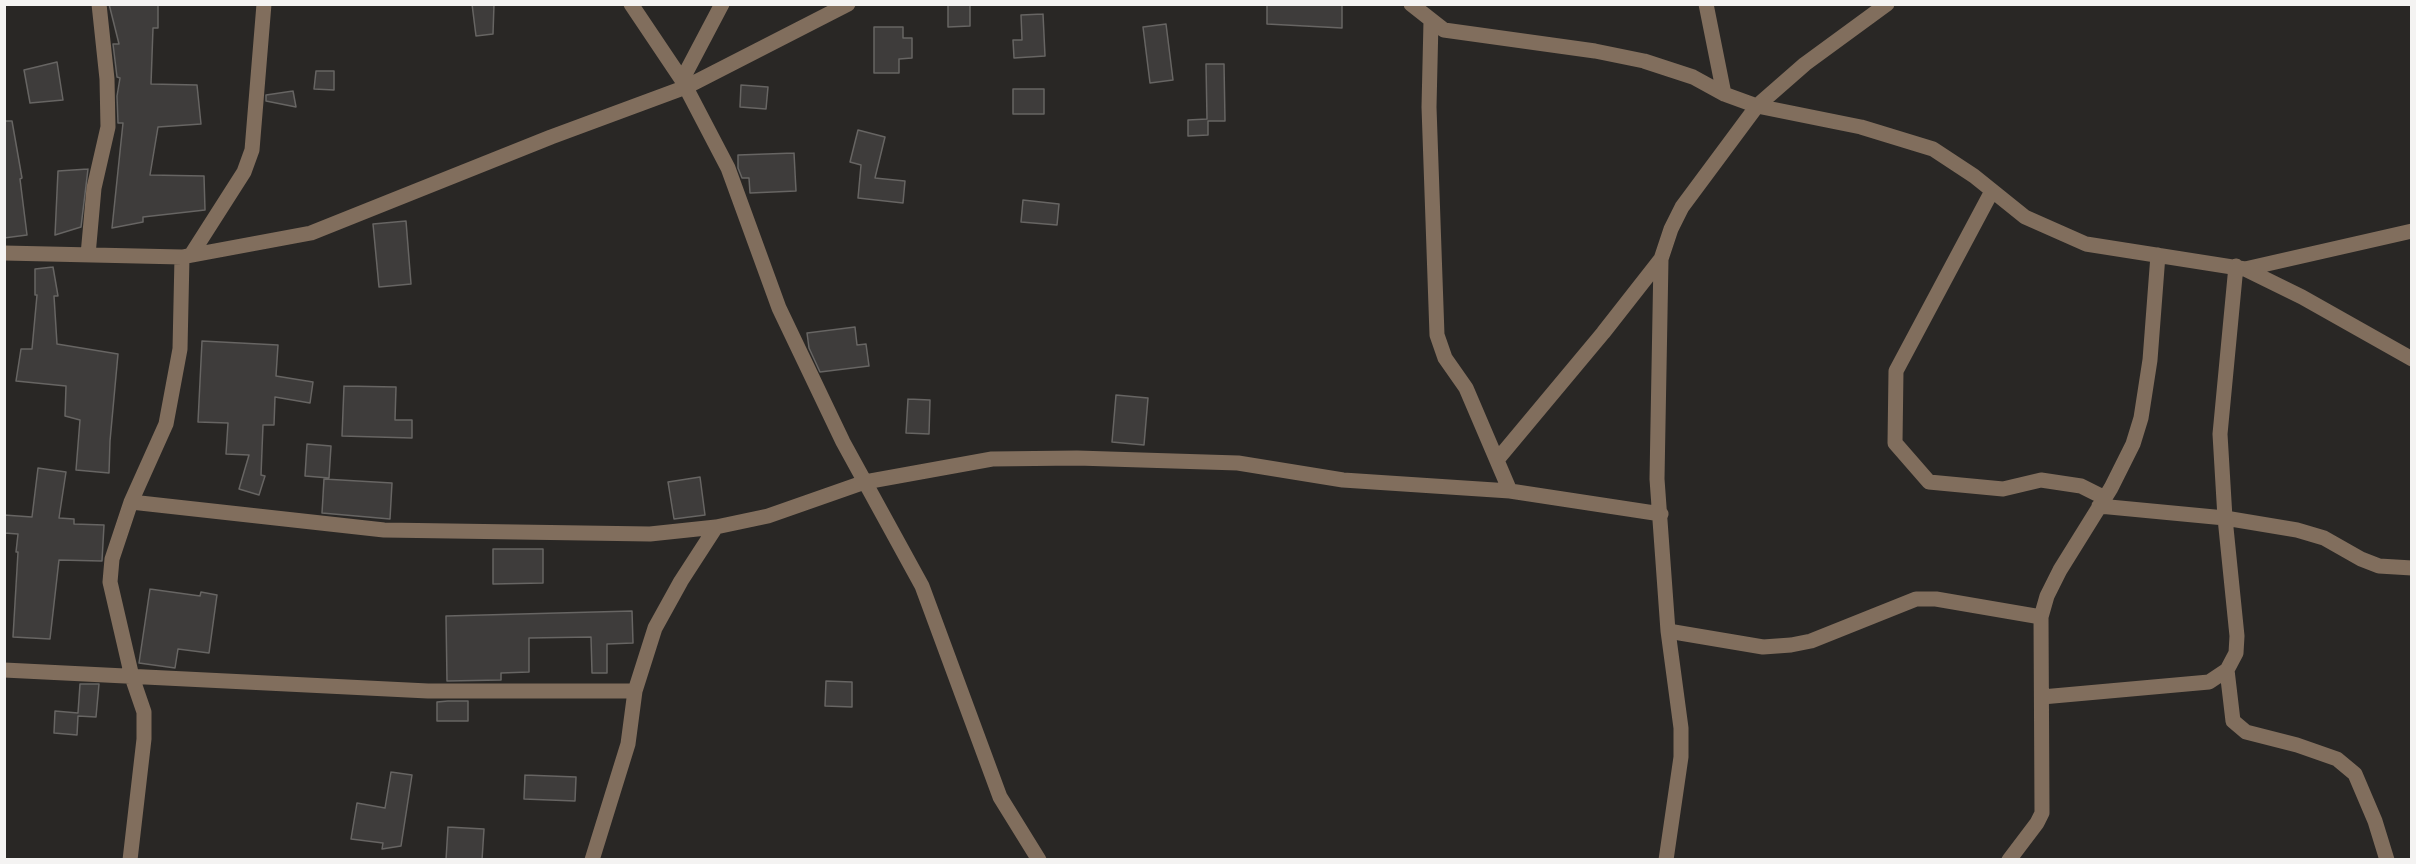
<!DOCTYPE html>
<html>
<head>
<meta charset="utf-8">
<style>
	body { margin:0 }
	#map { position:relative; width:2416px; height:864px; overflow:hidden; background:#292725; font-family:Poppins,sans-serif }
	canvas { display:block }
	.frame { position:absolute; inset:0; border:6px solid #f4f3f2; pointer-events:none }
</style>
</head>
<body>
<div id="map">
<canvas width="2416" height="864"></canvas>
<div class="frame"></div>
</div>
<script>
const ctx = document.querySelector('canvas').getContext('2d');
ctx.lineJoin = 'round';
function paint(path, color) { ctx.fillStyle = color; ctx.fill(path, 'evenodd'); }
const poly = rows => new Path2D(rows.map(r => 'M' + r).join(''));
function stroke(path, color, width, dash) { ctx.strokeStyle = color; ctx.lineWidth = width; ctx.lineCap = dash ? 'butt' : 'round'; ctx.setLineDash(dash || []); ctx.stroke(path); }
const building = poly([
	[109,4,158,4,158,28,153,28,151,84,197,85,201,124,158,127,150,175,204,176,205,210,143,217,143,222,112,228,123,123,118,123,117,96,120,78,117,77,113,44,119,44,109,4],
	[472,4,494,4,493,34,476,36,472,4],
	[948,4,970,4,970,26,948,27,948,4],
	[1267,4,1342,4,1342,28,1267,24,1267,4],
	[1043,14,1045,56,1014,58,1013,40,1022,40,1021,15,1043,14],
	[1166,24,1173,80,1150,83,1143,27,1166,24],
	[874,27,903,27,903,38,912,38,912,58,899,59,899,73,874,73,874,27],
	[57,62,63,100,30,103,24,70,57,62],
	[1206,64,1224,64,1225,121,1208,121,1208,135,1188,136,1188,120,1207,119,1206,64],
	[316,71,334,71,334,90,314,89,316,71],
	[741,85,768,87,766,109,740,107,741,85],
	[1013,89,1044,89,1044,114,1013,114,1013,89],
	[293,91,296,107,266,101,266,95,293,91],
	[4,121,12,121,22,178,20,179,27,235,4,238,4,121],
	[858,130,885,137,875,178,905,181,903,203,858,198,861,165,850,162,858,130],
	[794,153,796,191,750,193,749,178,742,178,738,168,738,155,794,153],
	[88,169,81,227,55,235,58,171,88,169],
	[1023,200,1059,204,1057,225,1021,222,1023,200],
	[406,221,411,284,379,287,373,224,406,221],
	[53,267,58,296,54,296,57,344,118,354,110,441,109,473,76,470,80,420,65,416,66,386,16,381,21,349,32,349,37,295,35,295,35,269,53,267],
	[855,327,857,345,866,344,869,366,820,372,809,348,807,333,855,327],
	[202,341,278,345,276,376,313,382,310,403,275,397,274,425,263,425,261,475,265,476,259,495,239,489,249,455,226,454,228,423,198,422,202,341],
	[344,386,396,387,395,420,412,420,412,438,342,436,344,386],
	[1116,395,1148,398,1144,445,1112,442,1116,395],
	[908,399,930,400,929,434,906,433,908,399],
	[307,444,331,446,329,478,305,476,307,444],
	[38,468,66,472,59,518,74,519,74,524,104,525,102,561,59,560,50,639,13,637,18,552,16,552,18,534,4,533,4,515,32,517,38,468],
	[700,477,705,515,674,519,668,482,700,477],
	[324,479,392,483,390,519,322,513,324,479],
	[493,549,543,549,543,583,493,584,493,549],
	[150,589,200,596,201,592,217,595,209,653,178,649,175,668,139,663,150,589],
	[632,611,633,643,607,644,607,673,592,673,591,637,529,638,529,672,501,673,501,680,447,681,446,616,632,611],
	[826,681,852,682,852,707,825,706,826,681],
	[80,684,99,684,96,717,78,716,77,735,54,733,55,711,78,713,80,684],
	[448,701,468,701,468,721,437,721,437,702,448,701],
	[391,772,412,775,401,846,382,849,383,843,351,839,357,803,385,808,391,772],
	[525,775,576,777,575,801,524,799,525,775],
	[448,827,484,829,482,860,446,860,448,827]
]);
paint(building, '#3e3c3b');
stroke(building, '#676563', 1.5);
stroke(poly([
	[631,4,682,80,728,168,779,308,843,442,922,586,1000,797,1039,860],
	[1411,4,1444,30,1595,51,1644,61,1693,77,1724,94,1757,106,1861,127,1933,149,1974,176,2025,217,2086,244,2245,269,2302,297,2412,359],
	[1706,4,1724,94],
	[1431,21,1429,107,1437,335,1445,358,1466,388,1510,491],
	[682,80,722,4],
	[1992,191,1896,371,1895,443,1929,482,2003,489,2041,480,2081,486,2105,498],
	[4,253,182,257,311,233,551,137,686,87,848,4],
	[88,255,94,188,108,127,107,79,99,4],
	[191,255,244,172,252,150,264,4],
	[2245,269,2412,231],
	[1497,460,1603,333,1661,259],
	[131,502,384,530,650,534,716,527,768,516,865,482,992,459,1077,458,1238,463,1343,480,1510,491,1661,514],
	[2099,506,2225,518,2297,530,2324,538,2361,559,2379,566,2412,568],
	[1668,631,1763,647,1791,645,1811,641,1916,599,1936,599,2041,617],
	[4,670,428,691,635,691],
	[2227,670,2233,721,2246,732,2297,745,2337,759,2355,774,2375,821,2387,860],
	[2042,697,2209,682,2227,670,2236,653,2237,636,2225,518,2220,434,2236,266],
	[130,860,144,739,144,712,132,677,110,582,112,559,131,502,166,424,180,349,182,257],
	[592,860,628,744,635,691,655,628,681,581,716,527],
	[1666,860,1681,757,1681,728,1668,631,1657,479,1661,259,1671,229,1682,207,1757,106,1805,64,1887,4],
	[2009,860,2037,823,2042,813,2041,617,2047,596,2060,570,2111,488,2133,444,2141,418,2150,360,2158,255]
]), '#816e5d', 15);
</script>
</body>
</html>
